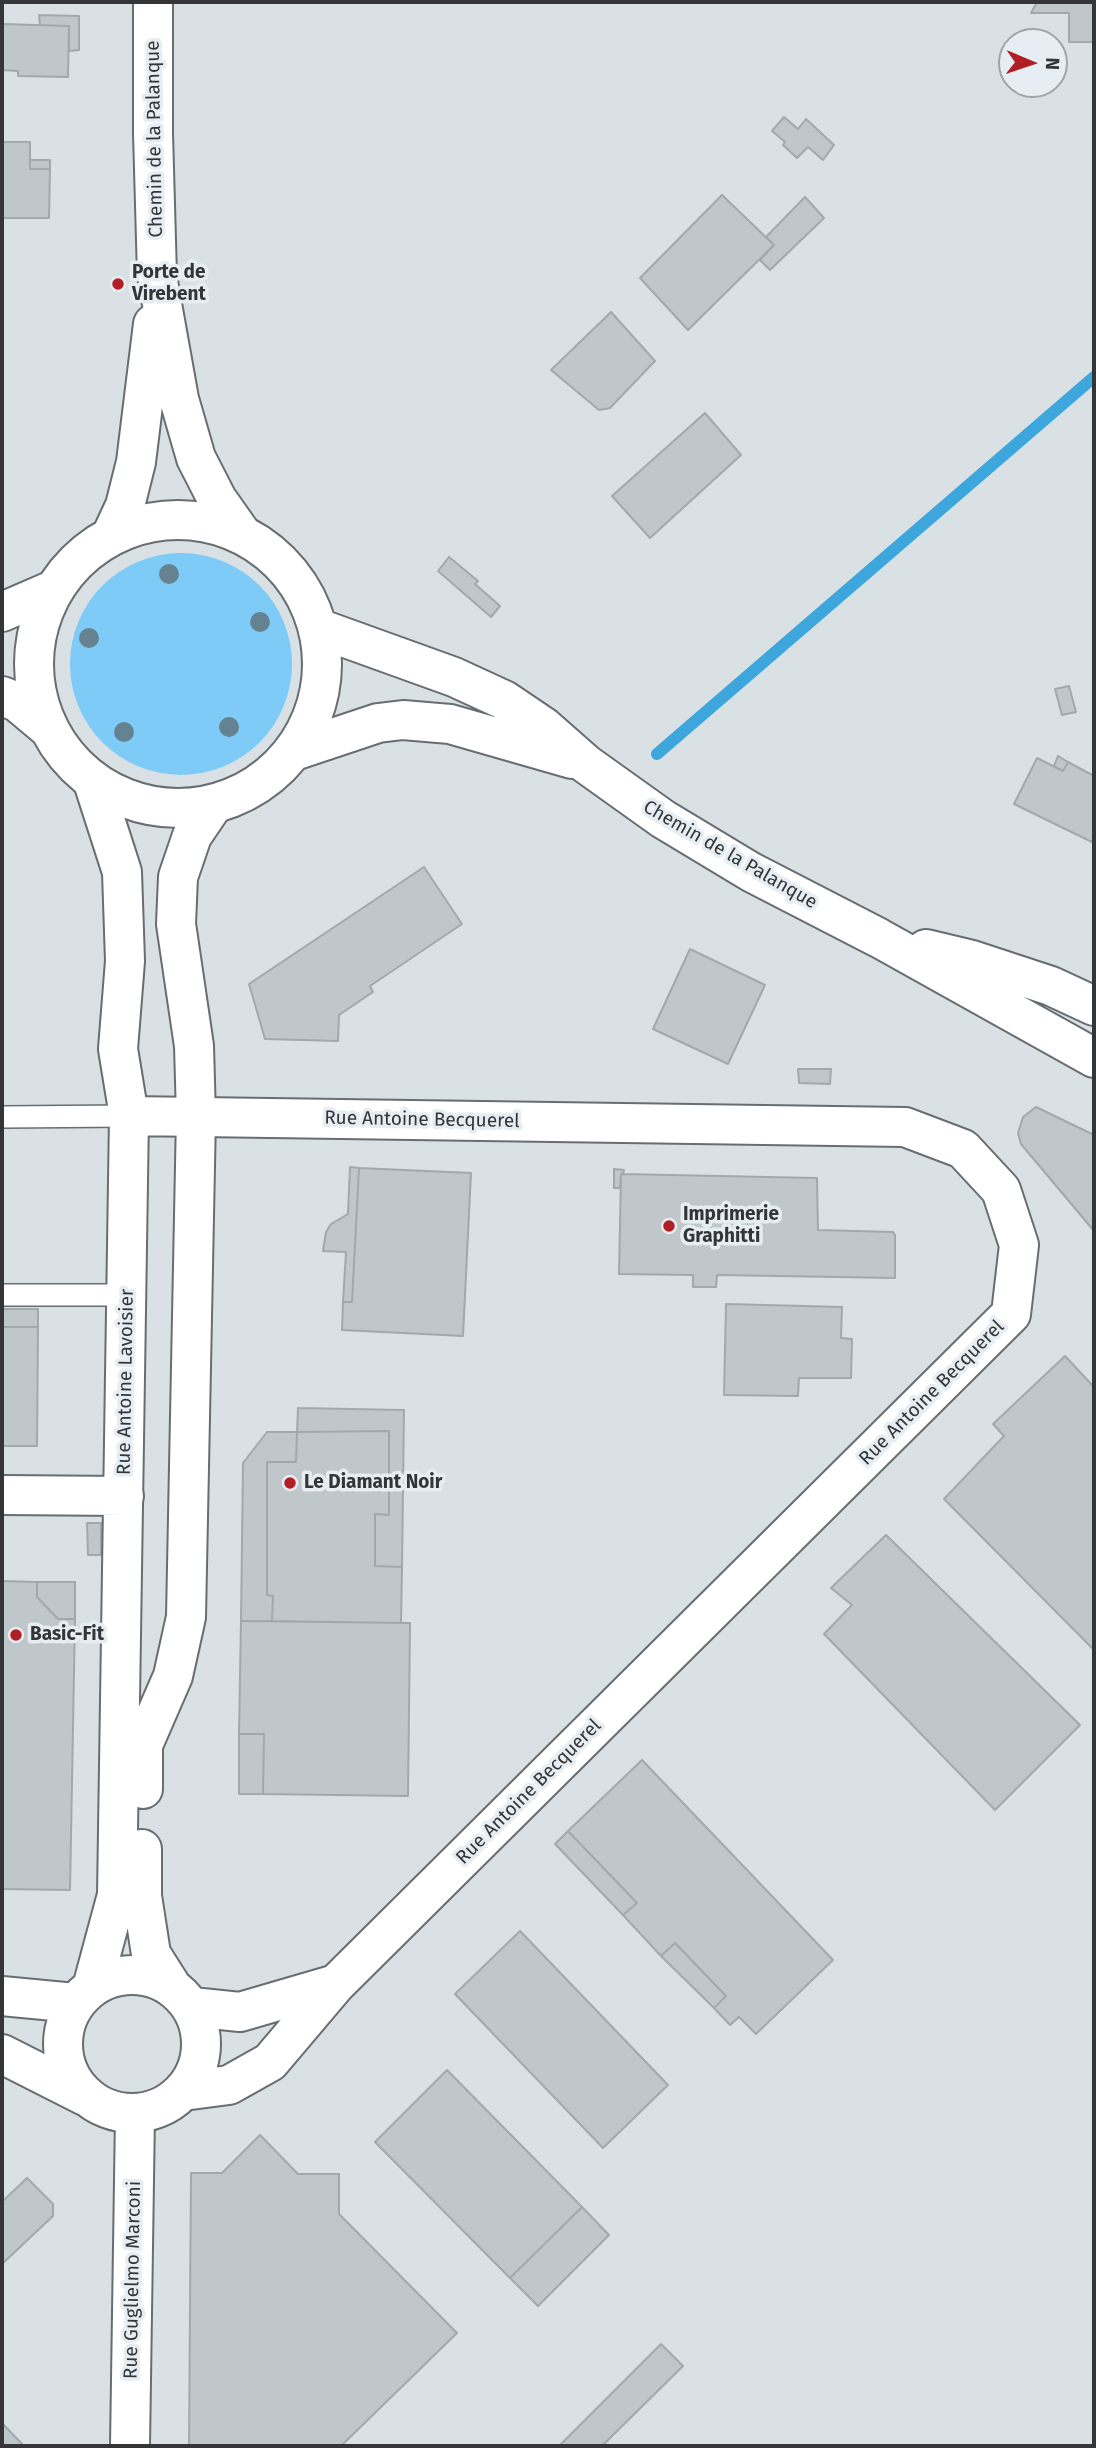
<!DOCTYPE html>
<html>
<head>
<meta charset="utf-8">
<style>
	body { margin:0 }
	#map { position:relative; width:1096px; height:2448px; overflow:hidden; background:#dae1e5; font-family:"Fira Sans",sans-serif }
	canvas { display:block }
	.frame { position:absolute; inset:0; border:4px solid #333537; pointer-events:none }
	.north { position:absolute; left:998px; top:28px; width:70px; height:70px; box-sizing:border-box; background:#e7eef3; border:2px solid #9fa4a8; border-radius:50%; rotate:92deg; font-size:19px; font-weight:700; line-height:28px; text-align:center; color:#333537 }
	.north::after { content:''; display:block; margin:auto; width:24px; height:32px; background:#b11f25; clip-path:polygon(50% 0,100% 100%,50% 72%,0 100%) }
</style>
</head>
<body>
<div id="map">
<canvas width="1096" height="2448"></canvas>
<div class="frame"></div>
<div class="north">N</div>
</div>
<script>
const ctx = document.querySelector('canvas').getContext('2d');
ctx.lineJoin = 'round';
function paint(path, color) { ctx.fillStyle = color; ctx.fill(path, 'evenodd'); }
const poly = rows => new Path2D(rows.map(r => 'M' + r).join(''));
function stroke(path, color, width, dash) { ctx.strokeStyle = color; ctx.lineWidth = width; ctx.lineCap = dash ? 'butt' : 'round'; ctx.setLineDash(dash || []); ctx.stroke(path); }
function write(font, color, halo, rows, align = 'center') {
  ctx.font = font + ' "Fira Sans",sans-serif'; ctx.lineWidth = 7; ctx.setLineDash([]); ctx.textBaseline = 'middle'; ctx.strokeStyle = halo; ctx.fillStyle = color; for (const [text, x, y, turn = 0] of rows) {
    ctx.save(); ctx.translate(x, y); ctx.rotate((+turn || 0) * Math.PI / 180); ctx.textAlign = isNaN(turn) ? turn : align; if (halo) ctx.strokeText(text, 0, 0); ctx.fillText(text, 0, 0); ctx.restore();
  }
}
paint(poly([
	'70 664a111 111 0 1 1 222 0a111 111 0 1 1-222 0Z'
]), '#7fcbf7');
stroke(poly([
	[657,754,1094,377]
]), '#3da6dc', 12);
const building = poly([
	[1037,2,1094,2,1094,42,1069,42,1069,13,1031,13,1037,2],
	[39,15,79,16,79,50,69,51,69,26,40,25,39,15],
	[3,24,69,26,68,77,18,76,18,71,2,70,3,24],
	[784,117,798,129,806,119,834,145,823,160,808,147,797,158,783,145,785,142,772,131,784,117],
	[2,142,30,142,30,169,50,169,49,218,2,218,2,142],
	[30,160,50,160,50,169,30,169,30,160],
	[722,195,774,245,688,330,640,278,722,195],
	[805,197,824,218,770,270,760,260,774,245,766,237,805,197],
	[611,312,655,361,610,408,599,410,551,370,611,312],
	[705,413,741,455,650,538,612,496,705,413],
	[449,557,478,581,475,584,500,606,491,617,438,571,449,557],
	[1069,686,1076,712,1062,715,1055,689,1069,686],
	[1058,756,1068,762,1063,771,1054,766,1058,756],
	[1037,758,1063,771,1068,762,1094,776,1094,843,1014,804,1037,758],
	[424,867,462,924,370,986,373,992,339,1015,338,1041,265,1039,249,984,424,867],
	[690,949,765,985,728,1064,653,1029,690,949],
	[798,1069,831,1069,830,1084,799,1083,798,1069],
	[1036,1107,1094,1135,1094,1231,1021,1144,1018,1133,1023,1117,1036,1107],
	[350,1167,359,1168,352,1302,343,1302,346,1252,323,1251,326,1232,331,1224,348,1214,350,1167],
	[359,1168,471,1173,463,1336,342,1330,343,1302,352,1302,359,1168],
	[614,1169,624,1170,623,1174,621,1174,620,1188,614,1188,614,1169],
	[621,1174,817,1178,818,1230,893,1232,895,1235,895,1278,717,1275,716,1287,693,1287,693,1275,619,1274,621,1174],
	[726,1304,842,1307,841,1338,852,1339,851,1378,799,1378,798,1396,724,1395,726,1304],
	[2,1309,38,1309,38,1327,2,1327,2,1309],
	[2,1327,38,1327,37,1446,2,1446,2,1327],
	[1065,1356,1094,1387,1094,1650,944,1499,1004,1436,993,1424,1065,1356],
	[298,1408,404,1410,402,1567,375,1566,375,1514,389,1515,389,1431,297,1432,298,1408],
	[389,1431,389,1515,375,1514,375,1566,402,1567,401,1623,272,1621,273,1596,267,1595,267,1462,296,1462,297,1432,389,1431],
	[267,1432,297,1432,296,1462,267,1462,267,1595,273,1596,272,1621,241,1621,243,1463,267,1432],
	[87,1523,101,1523,101,1555,88,1555,87,1523],
	[886,1535,1080,1725,995,1810,824,1634,852,1605,831,1588,886,1535],
	[2,1581,37,1582,37,1597,58,1619,75,1619,70,1890,2,1889,2,1581],
	[37,1582,75,1582,75,1619,58,1619,37,1597,37,1582],
	[241,1621,410,1623,408,1796,263,1794,264,1734,239,1734,241,1621],
	[239,1734,264,1734,263,1794,239,1794,239,1734],
	[642,1760,833,1960,756,2034,739,2017,730,2025,714,2008,726,1996,675,1943,661,1956,623,1915,637,1903,568,1831,642,1760],
	[568,1831,637,1903,623,1915,555,1844,568,1831],
	[520,1931,668,2085,603,2148,455,1994,520,1931],
	[675,1943,726,1996,714,2008,661,1956,675,1943],
	[447,2070,582,2207,510,2278,375,2142,447,2070],
	[260,2135,298,2174,339,2174,339,2214,457,2333,341,2446,189,2446,191,2173,222,2173,260,2135],
	[27,2178,53,2204,53,2216,2,2264,2,2198,4,2200,27,2178],
	[582,2207,609,2235,538,2306,510,2278,582,2207],
	[661,2344,683,2366,602,2446,559,2446,661,2344],
	[2,2423,24,2446,2,2446,2,2423]
]);
paint(building, '#c0c7cb');
stroke(building, '#a2a8ac', 2);
const lane = poly([
	[2,1117,129,1116],
	[2,1295,127,1295]
]);
const street = poly([
	[93,782,122,872,125,961,118,1049,129,1116,117,1895,93,1984],
	[129,1116,905,1127,963,1149,1001,1190,1019,1245,1011,1314,336,1984,270,2062,229,2085,183,2091],
	[2,1495,124,1496],
	[143,1789,143,1745,173,1676,186,1617,196,1116,194,1046,176,924,178,877,192,836,213,805],
	[142,1849,142,1896,151,1954,170,1984],
	'63 2044a69 69 0 1 1 138 0a69 69 0 1 1-138 0Z',
	[2,1996,75,2003],
	[192,2007,240,2012,336,1984],
	[2,2054,85,2096],
	[130,2446,135,2114]
]);
const secondary = poly([
	[153,2,153,133,157,276,179,399,196,458,217,499,241,533],
	'34 664a144 144 0 1 1 288 0a144 144 0 1 1-288 0Z',
	[111,536,125,506,136,462,153,324],
	[2,612,53,590],
	[318,628,454,677,504,700,544,727,586,764,663,819,751,872,879,938,1094,1058],
	[2,696,17,702,48,728],
	[294,751,378,723,403,720,450,724,572,759],
	[926,949,972,960,1051,986,1094,1006]
]);
stroke(lane, '#676d71', 24);
stroke(street, '#676d71', 42);
stroke(secondary, '#676d71', 42);
stroke(lane, '#fff', 21);
stroke(street, '#fff', 38);
stroke(secondary, '#fff', 38);
ctx.fillStyle = '#658290';
for (const [x, y] of [
	[169,574],
	[260,622],
	[89,638],
	[229,727],
	[124,732]
]) { ctx.beginPath(); ctx.arc(x, y, 10, 0, 2 * Math.PI); ctx.fill(); }
for (const [x, y, r, color] of [
	[118,284,7,"#b11f25"],
	[669,1226,7,"#b11f25"],
	[290,1483,7,"#b11f25"],
	[16,1635,7,"#b11f25"]
]) { const dot = new Path2D(); dot.arc(x, y, r, 0, 2 * Math.PI); ctx.fillStyle = color; ctx.fill(dot); stroke(dot, '#e7eef3', 2.5); }
write('19px', '#333537', '#e7eef3', [
	["Chemin de la Palanque",155,139,-91],
	["Chemin de la Palanque",730,855,30],
	["Rue Antoine Becquerel",422,1120,1],
	["Rue Antoine Lavoisier",126,1382,-89],
	["Rue Antoine Becquerel",932,1393,-45],
	["Rue Antoine Becquerel",529,1792,-45],
	["Rue Guglielmo Marconi",133,2280,-89]
]);
write('bold 19px', '#333537', '#e7eef3', [
	["Porte de",132,273],
	["Virebent",132,295],
	["Imprimerie",683,1215],
	["Graphitti",683,1237],
	["Le Diamant Noir",304,1483],
	["Basic-Fit",30,1635]
], 'left');
</script>
</body>
</html>
